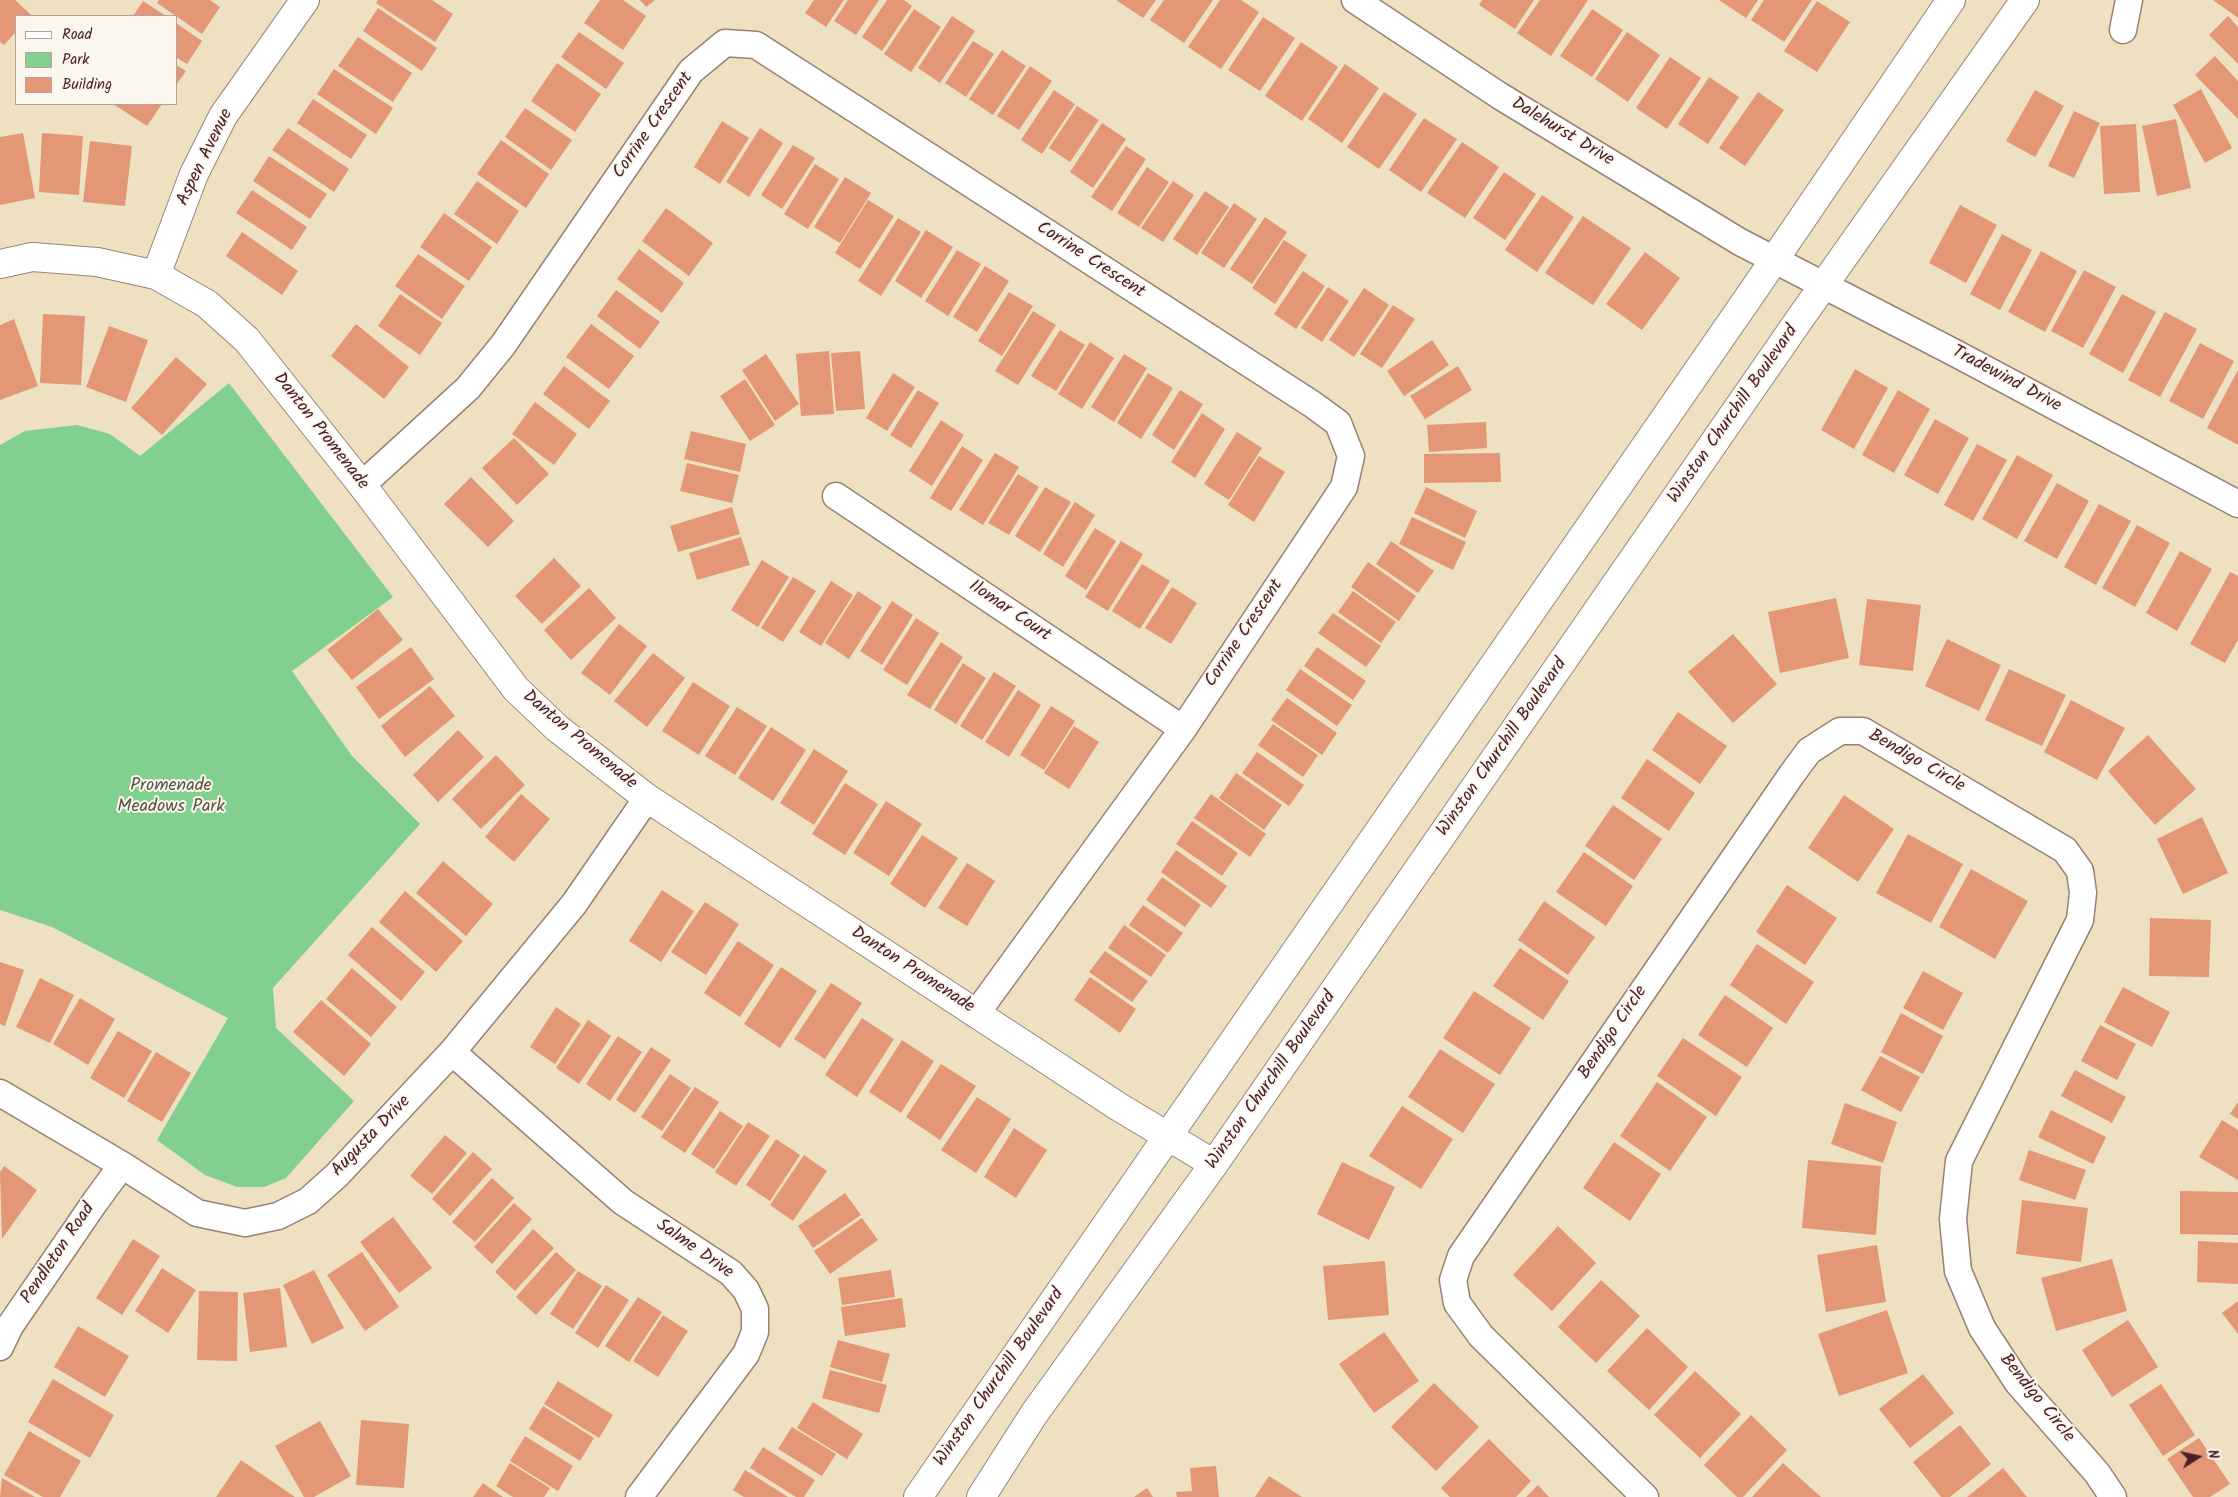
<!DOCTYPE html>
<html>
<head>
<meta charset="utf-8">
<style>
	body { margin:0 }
	#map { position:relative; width:2238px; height:1497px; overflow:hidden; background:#ede1c1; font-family:Kalam,sans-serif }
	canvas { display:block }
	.legend { position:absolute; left:15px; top:15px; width:162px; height:90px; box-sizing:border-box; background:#fbf7ec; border:1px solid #b4a19f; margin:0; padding:6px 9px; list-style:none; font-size:15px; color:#4a1f2b }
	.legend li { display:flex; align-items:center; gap:10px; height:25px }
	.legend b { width:25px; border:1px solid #b4a19f }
	.north { position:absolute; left:2173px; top:1432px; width:50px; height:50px; -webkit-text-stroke:4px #fbf7ec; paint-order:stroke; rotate:80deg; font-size:14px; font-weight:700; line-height:20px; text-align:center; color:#4a1f2b }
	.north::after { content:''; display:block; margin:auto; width:18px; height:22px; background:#4a1f2b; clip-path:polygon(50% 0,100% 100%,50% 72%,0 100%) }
</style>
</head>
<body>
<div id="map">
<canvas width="2238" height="1497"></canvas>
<ul class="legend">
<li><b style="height:6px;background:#fff"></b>Road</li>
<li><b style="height:14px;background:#81d08f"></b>Park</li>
<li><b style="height:14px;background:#e39777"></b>Building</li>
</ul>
<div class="north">N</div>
</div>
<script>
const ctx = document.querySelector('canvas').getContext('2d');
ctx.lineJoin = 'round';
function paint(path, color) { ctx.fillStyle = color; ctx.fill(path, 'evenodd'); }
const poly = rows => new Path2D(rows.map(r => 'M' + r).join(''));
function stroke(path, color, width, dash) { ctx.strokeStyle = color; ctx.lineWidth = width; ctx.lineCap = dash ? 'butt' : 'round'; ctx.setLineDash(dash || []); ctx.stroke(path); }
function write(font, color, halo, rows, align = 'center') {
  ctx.font = font + ' Kalam,sans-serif'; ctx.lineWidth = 4; ctx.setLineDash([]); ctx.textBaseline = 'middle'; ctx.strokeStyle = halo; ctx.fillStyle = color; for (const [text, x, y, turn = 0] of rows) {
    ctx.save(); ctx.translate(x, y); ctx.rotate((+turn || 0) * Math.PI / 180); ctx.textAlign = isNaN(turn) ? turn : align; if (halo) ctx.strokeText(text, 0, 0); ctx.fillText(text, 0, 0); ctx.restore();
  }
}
paint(poly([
	[229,383,393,597,292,671,352,756,420,824,273,988,276,1028,354,1101,286,1178,264,1187,237,1187,205,1175,157,1140,228,1018,52,927,0,910,0,445,25,431,77,425,110,434,140,456]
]), '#81d08f');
paint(poly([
	[0,0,15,0,31,15,16,16,16,32,4,45,0,42],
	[159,0,210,0,220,7,202,34,157,3],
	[378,0,432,0,453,14,435,42,376,3],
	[600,0,623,0,646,16,623,50,584,23],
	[640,0,655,0,646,7],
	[814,0,844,0,826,27,805,13],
	[848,0,879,0,856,35,834,21],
	[887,0,904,0,912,6,882,51,862,37],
	[1116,0,1156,0,1143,18],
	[1164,0,1213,0,1184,43,1150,20],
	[1220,0,1241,0,1259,12,1221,69,1188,47],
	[1482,0,1534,0,1515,29,1479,5],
	[1540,0,1588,0,1551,56,1517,33],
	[1719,0,1758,0,1746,18],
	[1764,0,1812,0,1784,42,1751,20],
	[2213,0,2238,0,2238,18],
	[143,1,166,16,133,16],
	[1817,1,1850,22,1817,72,1784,51],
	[378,8,437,48,422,71,363,31],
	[914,9,941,27,911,72,884,54],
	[1592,9,1623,30,1592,77,1560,56],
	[952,16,975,31,940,83,918,68],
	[2228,16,2238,27,2238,64,2209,35],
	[1263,17,1295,38,1260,91,1228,70],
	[176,23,202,41,187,64,176,57],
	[579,32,624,63,606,89,561,57],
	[1627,32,1660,55,1628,102,1595,79],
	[358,37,412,73,393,102,338,66],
	[973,41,994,54,966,97,945,83],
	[1301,42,1338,67,1302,121,1265,96],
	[1002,50,1026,66,993,115,969,99],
	[2215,56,2238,81,2238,119,2195,75],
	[1670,57,1701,78,1667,129,1636,108],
	[557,63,601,94,575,132,531,101],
	[1345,64,1379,88,1342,143,1308,119],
	[176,65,186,71,176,85],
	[1030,66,1052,81,1019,130,997,116],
	[334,69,393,108,376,134,317,94],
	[1709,77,1739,97,1708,144,1678,124],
	[2201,89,2232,148,2205,163,2173,105],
	[1054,90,1075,104,1042,154,1021,140],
	[2035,90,2064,106,2035,157,2006,141],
	[1384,92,1417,114,1379,169,1347,147],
	[1758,92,1784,110,1745,166,1719,148],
	[313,99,367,135,351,159,297,123],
	[113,104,162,104,147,126],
	[1077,106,1099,120,1070,162,1049,148],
	[525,108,572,140,551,170,505,137],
	[2074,111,2100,123,2074,178,2048,166],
	[1424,118,1457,139,1421,192,1389,170],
	[2176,119,2191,188,2157,196,2142,126],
	[722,121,749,138,720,184,694,167],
	[1102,123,1126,139,1093,188,1070,172],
	[2136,124,2140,192,2104,194,2100,126],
	[288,128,349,169,334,192,272,150],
	[760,128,783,143,749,197,726,182],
	[23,133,35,198,0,205,0,137],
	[42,133,83,136,79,195,39,192],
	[501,140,549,174,526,208,477,174],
	[90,141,132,146,125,206,83,202],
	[1462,142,1499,167,1465,218,1427,193],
	[793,145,815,158,782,209,761,195],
	[1126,146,1146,159,1112,211,1091,197],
	[269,156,327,194,310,219,253,181],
	[815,164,839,179,808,229,784,214],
	[1147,167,1169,182,1139,227,1117,213],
	[1504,172,1536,194,1505,240,1473,218],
	[845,177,871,193,840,243,814,227],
	[477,181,519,211,497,244,454,214],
	[1173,181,1194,195,1163,242,1141,228],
	[252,190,307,227,292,250,236,213],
	[1205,191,1229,207,1197,255,1173,239],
	[1542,195,1574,217,1537,272,1505,250],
	[868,200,894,216,860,269,835,253],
	[1234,203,1257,219,1224,268,1201,253],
	[1960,205,1997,225,1966,283,1929,263],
	[666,208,713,243,689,276,642,241],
	[444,213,492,247,469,281,420,247],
	[1583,216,1631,248,1593,305,1545,273],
	[1265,217,1287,232,1252,284,1230,269],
	[898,218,921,232,881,296,858,281],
	[926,230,953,247,921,298,895,281],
	[242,232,298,271,282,295,226,256],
	[2002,234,2032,250,2000,310,1970,294],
	[1284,240,1307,255,1275,304,1252,288],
	[639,249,684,283,662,313,617,279],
	[957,250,981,264,948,316,925,301],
	[2041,251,2077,271,2045,332,2008,312],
	[1645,252,1680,278,1642,330,1606,304],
	[418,254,465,286,442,319,395,286],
	[985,266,1009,281,977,332,953,317],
	[2084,270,2116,287,2083,348,2051,331],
	[1303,271,1325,286,1296,329,1274,314],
	[1328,287,1349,301,1322,342,1301,328],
	[1364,288,1389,305,1354,357,1329,340],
	[616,290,660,322,640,349,597,316],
	[1009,292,1033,306,1002,356,978,341],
	[400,294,442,323,420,355,378,326],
	[2122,294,2156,312,2123,373,2089,354],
	[1393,305,1415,319,1382,368,1360,354],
	[1033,311,1056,325,1018,385,995,371],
	[2165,312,2197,329,2160,397,2128,380],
	[43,314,85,316,81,385,40,383],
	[14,319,38,386,0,400,0,325],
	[356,324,409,367,384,399,331,356],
	[591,324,634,356,609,389,566,357],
	[109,326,148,340,126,402,86,387],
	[1060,330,1085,345,1056,391,1031,376],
	[1432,340,1449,365,1404,396,1387,371],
	[1090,342,1114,358,1082,409,1058,394],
	[2200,343,2234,361,2203,419,2169,401],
	[829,351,834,414,801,416,796,354],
	[860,351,865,409,836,411,831,353],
	[766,354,799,404,775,421,742,370],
	[1124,354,1147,368,1114,422,1091,407],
	[176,357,207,384,162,435,131,408],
	[564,366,610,401,589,429,543,394],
	[1458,366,1472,390,1425,419,1410,396],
	[1855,369,1888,388,1854,449,1821,430],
	[2238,370,2238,445,2207,428],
	[893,373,915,387,887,431,866,418],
	[1148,373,1173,388,1141,439,1117,423],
	[745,379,775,425,750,441,720,396],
	[918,390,939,403,911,448,890,435],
	[1180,390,1203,404,1174,450,1152,435],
	[1898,390,1930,409,1894,473,1862,455],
	[535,402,577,434,554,465,512,434],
	[1202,413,1225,429,1195,478,1171,462],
	[1935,419,1969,438,1938,494,1904,475],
	[941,420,964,435,932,486,909,471],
	[1486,422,1487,448,1429,452,1427,425],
	[691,431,746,444,740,472,684,459],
	[1237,432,1262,448,1229,500,1204,484],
	[514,438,549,474,517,505,482,468],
	[1977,444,2007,460,1973,521,1944,505],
	[962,446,983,460,951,511,930,498],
	[995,453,1019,467,983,525,959,510],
	[1500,453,1501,482,1424,483,1424,454],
	[2017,455,2053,475,2017,539,1982,519],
	[1259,456,1285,472,1254,522,1228,505],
	[687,463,739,475,732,503,680,491],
	[1018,474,1039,487,1009,535,988,523],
	[471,477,514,521,488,547,444,504],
	[2057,483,2089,501,2057,559,2024,541],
	[1045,487,1071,502,1040,552,1015,536],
	[1426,487,1477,511,1465,538,1414,513],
	[1075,502,1095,515,1063,567,1043,554],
	[2099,504,2131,521,2096,585,2064,567],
	[732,507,740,534,678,552,670,526],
	[1412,517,1466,542,1453,570,1399,544],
	[2137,525,2170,543,2135,607,2102,588],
	[1095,528,1116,541,1086,590,1065,576],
	[741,537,750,565,697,580,689,553],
	[1121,541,1143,554,1108,611,1085,597],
	[1391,541,1434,571,1418,593,1376,564],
	[2180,551,2212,569,2177,631,2146,613],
	[554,558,581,586,542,624,515,596],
	[762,560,789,577,758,627,731,610],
	[1368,562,1416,596,1399,621,1351,587],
	[1142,564,1170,581,1140,629,1112,611],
	[2230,572,2238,576,2238,640,2225,663,2190,644],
	[793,577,816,591,783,642,761,628],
	[831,581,853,595,821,646,799,632],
	[1172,587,1197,603,1171,644,1145,628],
	[589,588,616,618,571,660,544,630],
	[858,591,882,607,849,659,825,643],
	[1353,591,1396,622,1381,643,1338,612],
	[1836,598,1849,658,1780,673,1768,612],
	[1867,599,1921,605,1913,671,1859,665],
	[892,601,913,615,882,665,860,651],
	[378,609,403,640,352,680,327,650],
	[1333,613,1381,646,1366,667,1318,633],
	[916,618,939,633,907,685,883,670],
	[619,624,647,646,610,695,581,673],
	[1733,634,1777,684,1733,723,1688,672],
	[1947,639,2001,665,1979,711,1925,686],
	[941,642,963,657,930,709,907,695],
	[411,647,434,679,379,719,356,687],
	[1317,647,1366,681,1353,700,1304,666],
	[653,653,685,678,647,727,614,701],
	[963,663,986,678,956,724,934,710],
	[1300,669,1352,705,1337,726,1286,690],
	[2009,669,2066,695,2042,746,1985,720],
	[994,672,1016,686,982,740,960,726],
	[693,682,730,706,699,755,662,731],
	[430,686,455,716,405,757,381,726],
	[1018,690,1041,705,1009,757,985,742],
	[1287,698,1337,733,1322,755,1271,720],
	[2071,700,2125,728,2097,780,2044,752],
	[1051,706,1075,721,1044,770,1020,755],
	[737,707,767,726,735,775,705,756],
	[1678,712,1727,746,1700,784,1652,750],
	[1273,724,1318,755,1303,777,1258,745],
	[1074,726,1099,742,1069,789,1044,773],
	[771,727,806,750,773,801,738,778],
	[458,730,484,757,438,802,413,775],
	[2148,735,2196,789,2155,825,2108,771],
	[814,749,848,771,814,825,780,803],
	[1257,752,1304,785,1289,806,1242,773],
	[496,755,525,785,481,829,452,799],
	[1647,759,1695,793,1669,831,1621,798],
	[1236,773,1282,805,1264,830,1219,798],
	[845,783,878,804,845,855,812,834],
	[521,794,550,819,514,862,485,837],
	[1211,794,1266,834,1250,857,1194,818],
	[1844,795,1894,829,1858,882,1808,848],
	[886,801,922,824,889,876,853,853],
	[1613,805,1662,839,1634,880,1585,846],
	[2202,817,2228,873,2183,894,2157,839],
	[1192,821,1238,853,1222,876,1176,844],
	[1908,834,1963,864,1931,923,1876,893],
	[922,835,958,858,925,908,890,884],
	[1176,850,1227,886,1211,908,1161,872],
	[1584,852,1633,886,1606,926,1556,892],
	[443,861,493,904,466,936,416,893],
	[967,863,995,881,967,926,938,908],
	[1971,869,2028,901,1995,959,1939,927],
	[1162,877,1201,905,1185,927,1146,900],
	[1787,885,1837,918,1805,965,1756,932],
	[662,890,694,911,661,962,629,941],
	[405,891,463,941,436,972,379,922],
	[1544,901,1595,937,1568,975,1518,940],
	[705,902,739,924,706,975,671,952],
	[1143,905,1183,933,1168,953,1129,925],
	[2150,918,2211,920,2209,977,2149,976],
	[1124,925,1166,955,1151,977,1108,948],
	[372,927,425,972,401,1001,348,955],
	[738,941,774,965,740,1017,704,993],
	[1757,944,1814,982,1786,1024,1730,985],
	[1520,948,1569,981,1543,1020,1493,986],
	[1105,951,1148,981,1132,1002,1089,972],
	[0,962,24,970,5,1026,0,1024],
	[781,967,817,991,780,1048,744,1024],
	[352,968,397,1007,371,1037,326,999],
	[1923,971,1963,993,1943,1030,1903,1008],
	[1090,977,1136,1009,1120,1033,1074,1000],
	[40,978,74,995,50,1043,16,1027],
	[831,983,862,1003,825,1059,794,1039],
	[2123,987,2170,1012,2152,1047,2104,1022],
	[1474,991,1531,1028,1500,1075,1443,1038],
	[1725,995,1773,1028,1747,1067,1698,1035],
	[80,998,115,1019,88,1065,53,1044],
	[321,1000,371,1044,344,1076,293,1032],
	[556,1007,581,1024,555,1064,530,1047],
	[1901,1013,1943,1036,1923,1074,1881,1052],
	[862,1018,894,1039,857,1097,825,1075],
	[588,1020,611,1036,579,1084,556,1068],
	[2100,1025,2136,1044,2117,1080,2081,1061],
	[118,1031,152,1051,124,1098,90,1078],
	[618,1036,642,1052,610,1101,586,1084],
	[1683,1038,1742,1077,1716,1116,1657,1076],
	[902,1040,934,1061,901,1113,869,1092],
	[651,1047,671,1060,635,1113,616,1100],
	[1440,1049,1495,1084,1463,1133,1408,1097],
	[156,1052,191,1073,162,1122,127,1101],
	[1880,1056,1920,1077,1901,1112,1861,1090],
	[941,1064,976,1086,940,1140,906,1117],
	[2075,1070,2126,1097,2112,1123,2061,1096],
	[670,1074,691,1088,662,1131,641,1117],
	[1657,1082,1707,1117,1670,1171,1620,1136],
	[695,1087,719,1102,685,1153,661,1137],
	[977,1097,1011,1119,976,1173,941,1150],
	[2238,1102,2238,1119,2230,1114],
	[1845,1103,1897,1122,1883,1163,1831,1144],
	[1402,1106,1453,1139,1421,1189,1369,1156],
	[2051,1110,2106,1137,2093,1164,2038,1137],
	[720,1111,743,1126,714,1169,691,1154],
	[2222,1120,2238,1130,2238,1180,2199,1157],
	[748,1122,770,1136,736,1186,715,1172],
	[1014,1128,1047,1150,1016,1198,984,1177],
	[445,1135,467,1153,432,1194,410,1176],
	[776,1139,800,1155,770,1201,746,1185],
	[1614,1142,1661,1174,1630,1221,1583,1188],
	[2029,1150,2086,1170,2075,1200,2019,1180],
	[473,1152,492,1169,450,1216,432,1199],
	[804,1155,827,1171,793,1221,770,1205],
	[1808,1160,1881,1166,1876,1235,1802,1228],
	[1342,1162,1395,1187,1369,1240,1317,1214],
	[4,1166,37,1190,2,1239,0,1172],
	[492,1178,514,1198,475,1242,452,1222],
	[2180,1191,2238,1192,2238,1235,2180,1234],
	[845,1193,861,1215,813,1248,798,1226],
	[2022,1200,2088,1208,2081,1262,2016,1254],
	[514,1203,532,1219,492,1264,474,1247],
	[393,1217,432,1268,399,1293,360,1242],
	[862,1218,878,1240,830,1274,814,1251],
	[1558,1226,1596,1263,1552,1311,1513,1275],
	[533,1229,554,1248,515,1291,495,1272],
	[133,1239,160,1256,122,1315,96,1298],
	[2198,1241,2238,1243,2238,1284,2197,1282],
	[1877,1245,1886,1302,1826,1312,1817,1255],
	[362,1252,399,1307,365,1331,327,1275],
	[556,1252,576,1270,536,1315,516,1297],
	[2112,1259,2127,1311,2056,1331,2041,1278],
	[1385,1261,1389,1315,1328,1320,1323,1266],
	[162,1268,196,1290,168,1333,135,1311],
	[314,1270,344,1328,312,1344,283,1285],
	[891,1270,895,1297,842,1305,838,1278],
	[578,1271,602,1286,573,1329,550,1314],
	[1601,1280,1640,1316,1596,1363,1558,1327],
	[606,1285,629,1300,598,1348,575,1333],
	[280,1288,287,1347,250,1352,243,1293],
	[199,1291,238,1292,237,1361,197,1360],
	[638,1297,662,1312,629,1362,605,1346],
	[902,1298,906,1327,845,1336,841,1307],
	[2238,1301,2238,1334,2222,1313],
	[1887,1310,1908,1373,1839,1396,1818,1334],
	[663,1315,688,1331,658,1377,633,1361],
	[2128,1320,2158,1367,2112,1397,2082,1350],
	[78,1326,129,1356,105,1397,54,1367],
	[1647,1328,1688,1367,1649,1410,1607,1371],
	[1384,1332,1419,1381,1374,1413,1339,1364],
	[838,1340,890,1354,882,1382,830,1367],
	[830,1370,887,1385,879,1413,822,1398],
	[1695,1371,1741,1414,1700,1458,1654,1415],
	[1923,1374,1954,1413,1910,1448,1879,1409],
	[53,1379,114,1415,90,1458,28,1422],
	[558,1381,613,1415,599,1438,544,1404],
	[1434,1383,1479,1427,1436,1471,1391,1427],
	[2161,1384,2195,1435,2163,1456,2129,1405],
	[813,1402,863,1434,847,1459,797,1428],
	[543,1406,594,1438,580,1461,529,1429],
	[1751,1415,1787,1450,1743,1497,1737,1497,1704,1465],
	[361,1420,409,1424,404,1488,356,1485],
	[320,1421,351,1476,314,1497,304,1497,275,1446],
	[1960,1425,1991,1464,1950,1497,1941,1497,1913,1462],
	[792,1427,836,1454,822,1476,778,1449],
	[29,1431,81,1461,60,1497,43,1497,4,1475],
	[525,1436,573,1466,558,1491,510,1461],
	[2199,1438,2230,1484,2210,1497,2193,1497,2167,1459],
	[1489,1439,1531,1481,1516,1497,1450,1497,1441,1488],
	[763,1447,815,1480,804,1497,796,1497,750,1468],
	[241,1460,295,1497,216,1497],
	[510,1463,550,1488,544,1497,513,1497,496,1486],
	[1783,1463,1821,1497,1752,1497],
	[1216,1466,1219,1497,1177,1497,1176,1492,1192,1491,1190,1468],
	[2003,1468,2027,1497,1967,1497],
	[745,1470,788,1497,744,1497,733,1490],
	[1269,1476,1302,1497,1255,1497],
	[2,1478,35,1497,0,1497],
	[483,1483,503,1497,473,1497],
	[1538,1485,1549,1497,1526,1497],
	[1147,1488,1153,1497,1134,1497]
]), '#e39777');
const street = poly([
	[1355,0,1500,96,1740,242,1955,353,2238,504],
	[2123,30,2129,0],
	[362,485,468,388,503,345,691,71,725,43,756,45,1312,404,1338,423,1351,456,1344,487,1183,729,976,1014],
	[836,496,1183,729],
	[452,1052,623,1202,731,1273,746,1290,755,1309,755,1332,746,1354,639,1497],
	[0,1093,122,1165,197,1213,245,1223,278,1216,308,1201,337,1175,452,1052,574,904,647,798],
	[0,1347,10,1326,95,1202,122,1165],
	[1645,1497,1481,1336,1457,1303,1453,1280,1461,1256,1792,774,1809,751,1840,731,1863,731,2065,850,2080,871,2083,893,2080,920,1959,1161,1953,1219,1958,1271,1982,1328,2018,1383,2097,1473,2113,1497]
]);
const secondary = poly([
	[0,264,32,257,97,262,156,275,207,304,247,340,362,485,516,689,557,728,647,798,1119,1107,1214,1164],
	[156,275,194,174,223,116,305,0],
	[918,1497,1753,291,1951,0],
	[981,1497,1034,1414,1214,1164,1799,320,2025,0]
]);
stroke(street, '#9c8076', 29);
stroke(secondary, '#9c8076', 30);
stroke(street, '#fff', 26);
stroke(secondary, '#fff', 28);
write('18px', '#4a1f2b', '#fbf7ec', [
	["Corrine Crescent",654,126,-55],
	["Dalehurst Drive",1562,133,31],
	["Aspen Avenue",206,158,-64],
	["Corrine Crescent",1090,261,33],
	["Tradewind Drive",2006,380,28],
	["Winston Churchill Boulevard",1734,415,-55],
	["Danton Promenade",320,432,52],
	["Ilomar Court",1009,612,34],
	["Corrine Crescent",1245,634,-56],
	["Danton Promenade",579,741,40],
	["Winston Churchill Boulevard",1503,748,-55],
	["Bendigo Circle",1916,762,30],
	["Danton Promenade",912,971,33],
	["Bendigo Circle",1614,1033,-56],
	["Winston Churchill Boulevard",1272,1081,-55],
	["Augusta Drive",372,1137,-46],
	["Salme Drive",694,1250,35],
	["Pendleton Road",59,1254,-56],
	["Winston Churchill Boulevard",1000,1378,-55],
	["Bendigo Circle",2036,1399,51]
]);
write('18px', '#5a5449', '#fbf7ec', [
	["Promenade",171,787],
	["Meadows Park",171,808]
]);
</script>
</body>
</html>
